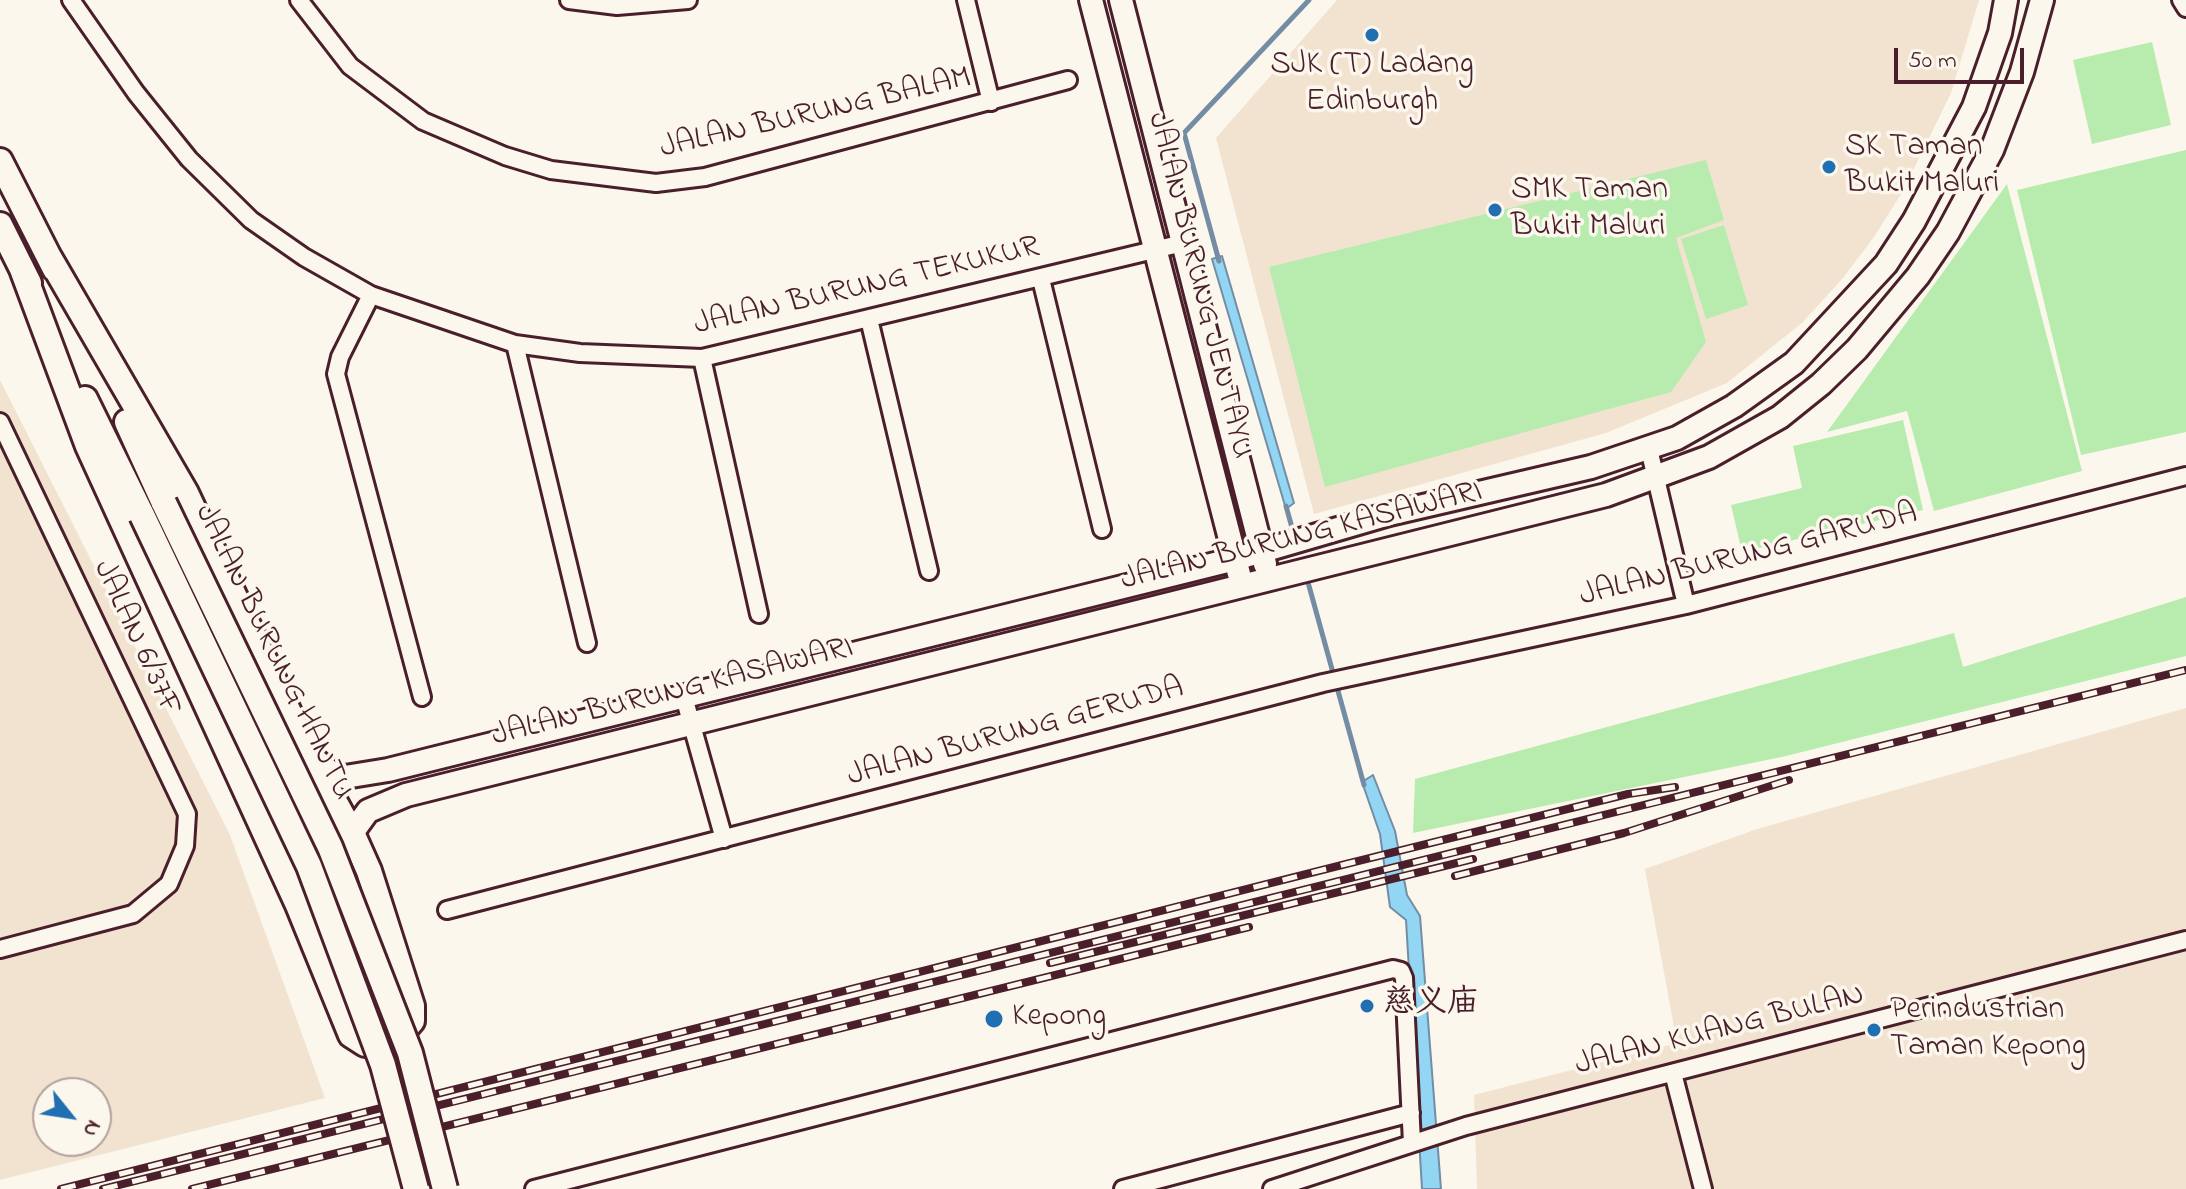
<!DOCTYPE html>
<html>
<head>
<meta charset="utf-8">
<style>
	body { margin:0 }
	#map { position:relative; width:2186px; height:1189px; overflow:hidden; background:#fbf7ec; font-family:"Indie Flower",sans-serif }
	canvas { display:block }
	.north { position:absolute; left:32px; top:1077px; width:80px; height:80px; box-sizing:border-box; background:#fbf7ec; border:2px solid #b4a19f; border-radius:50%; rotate:120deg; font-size:22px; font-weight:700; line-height:32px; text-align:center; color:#4a1f2b }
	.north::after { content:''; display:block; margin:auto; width:28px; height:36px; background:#1f6fb2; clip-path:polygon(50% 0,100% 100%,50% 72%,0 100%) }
	.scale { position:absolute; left:1894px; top:48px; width:130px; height:36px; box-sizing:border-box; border:4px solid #4a1f2b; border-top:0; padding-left:10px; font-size:24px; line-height:28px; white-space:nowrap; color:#4a1f2b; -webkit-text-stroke:6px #fbf7ec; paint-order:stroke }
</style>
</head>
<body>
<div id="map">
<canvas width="2186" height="1189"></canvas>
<div class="north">N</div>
<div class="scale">50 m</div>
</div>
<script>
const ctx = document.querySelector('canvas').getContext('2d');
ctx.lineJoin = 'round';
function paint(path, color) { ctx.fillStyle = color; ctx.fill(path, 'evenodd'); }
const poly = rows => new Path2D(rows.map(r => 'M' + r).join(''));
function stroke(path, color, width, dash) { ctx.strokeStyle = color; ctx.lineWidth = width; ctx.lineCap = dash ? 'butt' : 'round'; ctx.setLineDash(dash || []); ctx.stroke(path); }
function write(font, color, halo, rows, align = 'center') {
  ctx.font = font + ' "Indie Flower","LXGW WenKai TC",sans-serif'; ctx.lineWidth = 7; ctx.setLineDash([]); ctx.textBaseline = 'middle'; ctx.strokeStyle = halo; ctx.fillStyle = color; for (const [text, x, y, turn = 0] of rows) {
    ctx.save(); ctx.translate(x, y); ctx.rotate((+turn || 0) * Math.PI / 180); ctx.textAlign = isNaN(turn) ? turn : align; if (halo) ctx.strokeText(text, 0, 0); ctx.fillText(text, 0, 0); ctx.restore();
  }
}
paint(poly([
	[1337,0,1979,0,1951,93,1903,191,1874,237,1843,278,1802,323,1727,383,1606,433,1314,514,1216,138],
	[0,380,230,835,325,1098,0,1180],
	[48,1093,96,1093,96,1141,48,1141],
	[2186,708,2186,1189,1477,1189,1474,1095,1677,1043,1645,869,1757,829]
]), '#f2e3d0');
paint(poly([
	[2152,42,2171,125,2092,144,2073,60],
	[2186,150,2186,432,2081,455,2017,190],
	[1706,160,1724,220,1676,238,1706,342,1671,392,1325,487,1269,267],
	[2007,184,2082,471,1934,511,1907,411,1827,432],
	[1724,225,1748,305,1706,319,1681,239],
	[1903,420,1923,510,1742,552,1731,505,1802,488,1793,446],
	[2186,597,2186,656,1786,756,1413,833,1415,779,1954,633,1963,667]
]), '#b8ecae');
const water = poly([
	[1222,256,1294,503,1286,509,1212,259,1222,256],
	[1373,775,1395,831,1407,895,1420,916,1441,1189,1422,1189,1406,920,1390,907,1380,834,1362,782,1373,775]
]);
paint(water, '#92d6f4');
stroke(water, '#758da4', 2);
stroke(poly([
	[1219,261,1184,133,1309,0],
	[1286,506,1294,535],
	[1306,575,1364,785]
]), '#758da4', 5);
const minor = poly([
	[71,0,136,93,189,159,251,220,304,257,371,295,515,344,580,353,702,358,1183,243],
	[299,0,350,66,423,121,505,156,551,170,656,183,705,177,1068,80],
	[569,0,617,6,688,0],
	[966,0,991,102],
	[2181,0,2186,8],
	[1041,279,1102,529],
	[371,295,340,357,336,374,422,697],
	[869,319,929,571],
	[515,344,587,643],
	[702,358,759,614],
	[0,422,187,814,185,846,169,884,133,914,0,949],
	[1649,449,1686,605],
	[684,697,724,839],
	[447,910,1323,683,1686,605,2186,476],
	[1673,1073,1703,1189],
	[534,1189,1393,969,1401,971,1404,978,1412,1143],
	[1123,1189,1411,1113],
	[1272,1189,1466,1126,2186,940]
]);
const tertiary = poly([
	[1091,0,1239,574],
	[1121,0,1265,564],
	[309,755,333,774,345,777,388,770,1235,559,1389,514,1591,467,1677,438,1734,406,1794,363,1886,264,1914,221,1974,107,2000,33,2006,0],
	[352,833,368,811,406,795,1606,495,1709,457,1780,417,1821,384,1857,349,1918,276,1948,232,1992,150,2022,72,2042,0]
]);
const secondary = poly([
	[0,161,55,269],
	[0,225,29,283],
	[22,269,88,446,298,905,351,1035,365,1044,399,1036,412,1021,412,1006,369,871,352,833,309,755,186,493,49,257],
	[85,399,142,515],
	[127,422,164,503]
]);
stroke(minor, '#4a1f2b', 22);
stroke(tertiary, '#4a1f2b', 28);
stroke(secondary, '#4a1f2b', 30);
stroke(minor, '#fbf7ec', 16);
stroke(tertiary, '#fbf7ec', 22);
stroke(secondary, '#fbf7ec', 24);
const rail = poly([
	[1455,876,1624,833,1789,780],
	[1050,963,1473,859],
	[61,1189,1346,864,1628,794,1675,787],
	[103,1189,2186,670],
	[192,1189,1249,927]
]);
stroke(rail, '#4a1f2b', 8);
stroke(rail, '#fbf7ec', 5, [15]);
const secondaryBridge = poly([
	[164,503,330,847,410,1053,445,1189],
	[142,515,309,866,383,1065,416,1189]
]);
stroke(secondaryBridge, '#4a1f2b', 30, []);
stroke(secondaryBridge, '#fbf7ec', 24);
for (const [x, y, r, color] of [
	[1372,35,8,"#1f6fb2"],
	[1829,167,8,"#1f6fb2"],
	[1495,210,8,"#1f6fb2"],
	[1367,1006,8,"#1f6fb2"],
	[994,1019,10,"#1f6fb2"],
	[1874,1030,8,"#1f6fb2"]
]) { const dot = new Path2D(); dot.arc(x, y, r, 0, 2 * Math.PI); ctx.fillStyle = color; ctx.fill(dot); stroke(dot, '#fbf7ec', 3); }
write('32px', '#4a1f2b', '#fbf7ec', [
	["SJK (T) Ladang",1372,67,"center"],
	["Edinburgh",1372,104,"center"],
	["SK Taman",1845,149],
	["Bukit Maluri",1845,186],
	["SMK Taman",1511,192],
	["Bukit Maluri",1511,229],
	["慈义庙",1383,1006],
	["Perindustrian",1890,1012],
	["Taman Kepong",1890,1049],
	["Kepong",1012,1019]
], 'left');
write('32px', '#4a1f2b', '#fbf7ec', [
	["JALAN BURUNG BALAM",816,115,-13],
	["JALAN BURUNG JENTAYU",1198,286,76],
	["JALAN BURUNG TEKUKUR",867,288,-13],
	["JALAN BURUNG KASAWARI",1302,538,-14],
	["JALAN BURUNG GARUDA",1749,557,-14],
	["JALAN 6/37F",135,639,65],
	["JALAN BURUNG HANTU",272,653,64],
	["JALAN BURUNG KASAWARI",673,694,-14],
	["JALAN BURUNG GERUDA",1016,734,-15],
	["JALAN KUANG BULAN",1720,1032,-14]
]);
</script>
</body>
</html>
